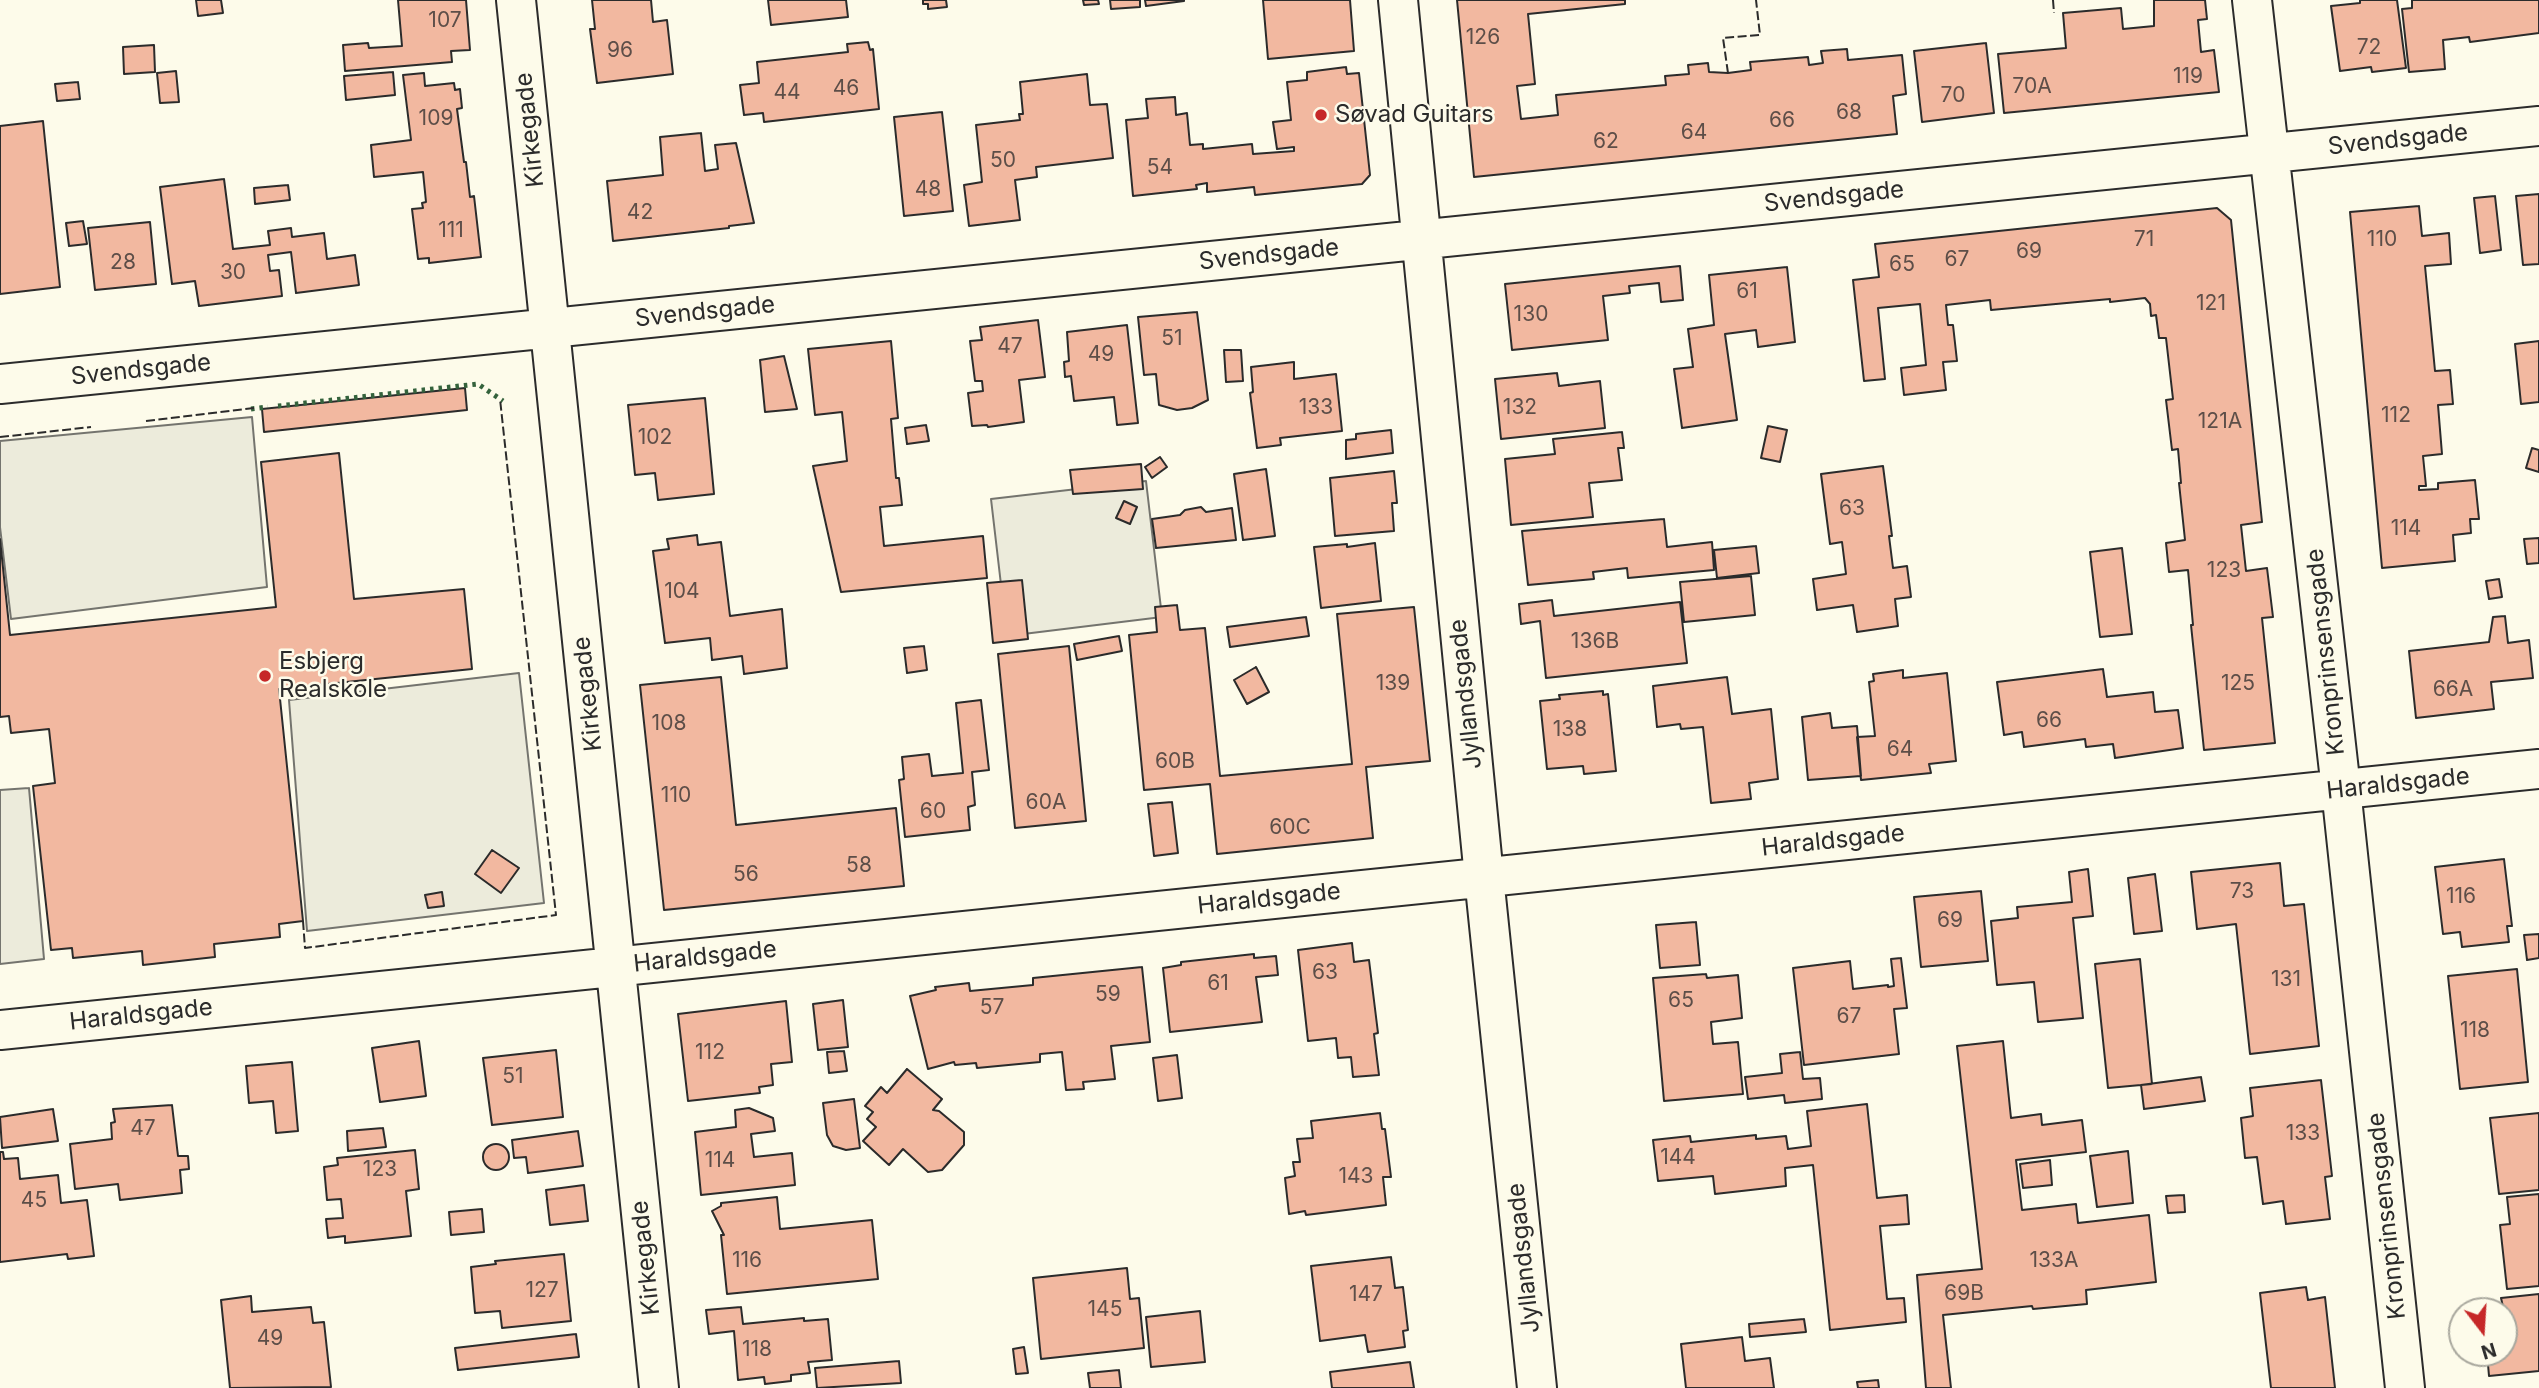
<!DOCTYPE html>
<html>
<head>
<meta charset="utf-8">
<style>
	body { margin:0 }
	#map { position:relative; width:2539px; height:1388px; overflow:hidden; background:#fdfbea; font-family:Inter,sans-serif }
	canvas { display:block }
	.north { position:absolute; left:2448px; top:1297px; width:70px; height:70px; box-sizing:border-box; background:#fdfbea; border:2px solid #a9a89e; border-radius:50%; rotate:163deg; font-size:19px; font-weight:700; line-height:28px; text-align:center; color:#2b2b2b }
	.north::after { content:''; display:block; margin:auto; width:24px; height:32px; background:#c62828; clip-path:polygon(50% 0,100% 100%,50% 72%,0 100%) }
</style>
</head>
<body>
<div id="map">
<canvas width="2539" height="1388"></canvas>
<div class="north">N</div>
</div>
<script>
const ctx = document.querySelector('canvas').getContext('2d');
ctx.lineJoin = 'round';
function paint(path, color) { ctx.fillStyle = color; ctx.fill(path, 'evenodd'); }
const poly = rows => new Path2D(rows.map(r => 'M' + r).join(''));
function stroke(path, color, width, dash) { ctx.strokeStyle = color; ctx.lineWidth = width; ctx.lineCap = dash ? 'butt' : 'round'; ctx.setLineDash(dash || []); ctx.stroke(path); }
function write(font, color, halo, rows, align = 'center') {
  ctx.font = font + ' Inter,sans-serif'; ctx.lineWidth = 5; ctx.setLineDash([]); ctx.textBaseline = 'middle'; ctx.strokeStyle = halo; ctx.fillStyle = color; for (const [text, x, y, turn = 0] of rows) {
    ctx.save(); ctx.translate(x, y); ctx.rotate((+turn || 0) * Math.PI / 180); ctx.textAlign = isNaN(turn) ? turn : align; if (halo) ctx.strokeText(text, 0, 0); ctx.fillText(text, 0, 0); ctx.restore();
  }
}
const green = poly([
	[252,417,267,587,11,619,0,527,0,441,252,417],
	[1146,481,1162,617,1007,636,991,499,1146,481],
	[519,673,544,903,307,931,289,700,519,673],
	[29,788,44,959,0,964,0,790,29,788]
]);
paint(green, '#ecebdb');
stroke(green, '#74746e', 2);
const building = poly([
	[196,0,221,0,223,13,198,16,196,0],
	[398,0,466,0,470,50,451,51,452,62,345,71,343,45,368,43,369,48,402,46,398,0],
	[592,0,651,0,653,22,667,20,673,74,597,83,590,29,595,29,592,0],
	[768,0,846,0,848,17,771,25,768,0],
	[923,0,946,0,947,7,928,9,928,4,923,4,923,0],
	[1083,0,1098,0,1099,4,1084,5,1083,0],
	[1110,0,1140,0,1140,7,1111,9,1110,0],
	[1145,0,1184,0,1184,1,1146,6,1145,0],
	[1263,0,1350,0,1354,51,1268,59,1263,0],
	[1457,0,1625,0,1625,4,1528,14,1535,84,1517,86,1521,119,1558,115,1556,95,1666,85,1665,76,1689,74,1688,65,1708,63,1709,72,1728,73,1751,70,1750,62,1808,57,1809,65,1823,63,1821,51,1847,49,1848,60,1902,55,1906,94,1893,96,1897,134,1474,177,1457,0],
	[2154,0,2205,0,2207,19,2198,20,2201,52,2214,50,2219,92,2004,113,1998,54,2066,48,2063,13,2121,8,2123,29,2154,26,2154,0],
	[2360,0,2397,0,2406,68,2372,72,2371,67,2340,71,2331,6,2360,3,2360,0],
	[2412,0,2539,0,2539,33,2470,42,2469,37,2443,40,2445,69,2409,72,2402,9,2412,8,2412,0],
	[868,42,870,50,873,49,879,109,764,122,763,113,744,115,740,85,759,83,757,62,848,52,847,44,868,42],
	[1986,43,1994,113,1922,122,1914,51,1986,43],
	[154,45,155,72,124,74,123,47,154,45],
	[1346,67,1347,74,1359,73,1370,175,1362,184,1255,195,1254,187,1207,192,1207,183,1196,185,1197,189,1133,196,1126,120,1148,118,1146,99,1175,97,1176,115,1187,113,1190,145,1203,144,1203,149,1252,144,1253,154,1294,151,1294,147,1277,149,1273,122,1291,120,1287,82,1307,80,1307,72,1346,67],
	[176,71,179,102,160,103,157,73,176,71],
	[393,72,395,95,346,100,344,76,393,72],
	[424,73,425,86,454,83,455,90,460,89,462,108,457,109,464,162,466,162,470,197,474,196,481,257,429,263,429,258,418,259,412,209,423,208,422,203,426,202,423,172,374,177,371,145,411,140,403,75,424,73],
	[1087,74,1090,105,1107,104,1113,158,1036,167,1037,177,1015,180,1020,220,969,226,964,185,982,182,976,125,1020,120,1019,114,1023,114,1020,82,1087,74],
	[78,82,80,99,57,101,55,84,78,82],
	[942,112,953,211,904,216,894,117,942,112],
	[43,121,60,287,0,294,0,126,43,121],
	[701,133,705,171,718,169,715,145,736,143,754,223,729,226,729,228,613,241,607,181,663,175,660,137,701,133],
	[224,179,233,249,270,245,268,231,291,228,292,237,324,233,327,259,355,255,359,285,296,293,291,252,268,255,270,271,279,270,282,296,199,306,195,281,172,284,160,187,224,179],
	[288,185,290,200,255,204,254,188,288,185],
	[2539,194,2539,264,2523,265,2516,196,2539,194],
	[2495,196,2501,250,2480,253,2474,198,2495,196],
	[2419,206,2422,236,2449,233,2451,264,2425,266,2435,371,2450,370,2453,404,2438,405,2442,454,2423,456,2426,486,2419,486,2419,490,2438,489,2438,483,2475,480,2479,519,2470,519,2471,533,2453,535,2455,561,2382,568,2350,212,2419,206],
	[2217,208,2231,220,2262,522,2241,525,2246,571,2267,568,2273,617,2262,618,2275,743,2204,750,2191,625,2193,625,2188,570,2169,572,2166,543,2185,540,2179,483,2181,483,2178,449,2172,450,2166,400,2173,399,2166,338,2159,338,2156,315,2151,316,2150,304,2145,298,2110,302,2110,299,1991,310,1990,300,1946,305,1948,325,1953,325,1957,361,1943,362,1946,390,1904,395,1901,368,1926,365,1920,304,1878,308,1885,379,1864,381,1853,280,1879,277,1875,244,2217,208],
	[83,221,87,244,69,246,66,223,83,221],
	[150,222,156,284,95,290,88,228,150,222],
	[1680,266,1683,300,1661,302,1659,283,1629,286,1630,293,1603,296,1608,340,1512,350,1505,284,1680,266],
	[1787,267,1795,342,1758,347,1756,330,1725,334,1737,420,1682,428,1674,369,1693,367,1688,329,1714,325,1709,275,1787,267],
	[1197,312,1208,400,1192,408,1177,410,1159,405,1156,374,1144,375,1138,317,1197,312],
	[1038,320,1045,377,1019,380,1024,422,988,427,987,425,972,426,968,393,983,391,982,381,975,381,970,341,982,340,980,327,1038,320],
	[1127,325,1138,423,1117,425,1114,397,1074,401,1071,376,1065,377,1064,362,1069,361,1067,332,1127,325],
	[891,341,898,418,891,419,896,478,899,478,902,505,880,507,884,546,983,536,987,578,841,592,813,466,847,461,842,412,815,415,808,349,891,341],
	[2539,341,2539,402,2521,404,2515,344,2539,341],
	[1224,350,1241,350,1243,381,1226,382,1224,350],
	[784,356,797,409,765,412,760,360,784,356],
	[1294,362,1294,379,1336,374,1342,431,1280,438,1281,445,1257,448,1250,393,1253,392,1251,367,1294,362],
	[1557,373,1559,386,1600,381,1605,428,1501,439,1495,379,1557,373],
	[465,388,467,410,264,432,262,409,465,388],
	[705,398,714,494,658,500,655,473,635,475,628,405,705,398],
	[926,425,929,441,907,444,905,428,926,425],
	[1768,426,1787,430,1780,462,1761,458,1768,426],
	[1391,430,1393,453,1346,459,1346,440,1356,439,1356,434,1391,430],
	[1622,432,1624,448,1618,448,1622,480,1589,483,1593,517,1511,525,1505,459,1555,454,1553,439,1622,432],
	[2532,448,2539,450,2539,472,2526,468,2532,448],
	[339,453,354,599,464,589,472,669,279,689,303,921,279,924,280,937,214,944,215,957,143,965,142,951,73,958,72,948,51,950,33,786,55,783,49,729,11,733,9,716,0,717,0,539,10,635,276,607,261,462,339,453],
	[1160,457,1167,467,1152,478,1145,467,1160,457],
	[1141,464,1143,489,1073,494,1070,470,1141,464],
	[1883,466,1892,536,1889,536,1893,568,1907,566,1911,597,1895,599,1898,626,1857,632,1853,605,1817,610,1813,579,1846,574,1842,542,1830,544,1821,474,1883,466],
	[1266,469,1275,536,1243,540,1234,474,1266,469],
	[1394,471,1397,503,1392,503,1394,531,1335,536,1330,478,1394,471],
	[1124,501,1137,507,1130,524,1116,518,1124,501],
	[1201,507,1206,512,1232,508,1236,540,1156,548,1152,519,1180,515,1185,510,1201,507],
	[1664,519,1667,547,1712,542,1714,570,1628,578,1627,568,1593,572,1594,579,1528,585,1522,531,1664,519],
	[697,535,698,545,721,542,730,616,782,609,787,668,744,674,742,656,712,660,710,638,665,643,653,551,669,549,667,539,697,535],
	[2539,538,2539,563,2527,564,2524,539,2539,538],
	[1375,543,1381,601,1321,608,1314,547,1347,544,1347,547,1375,543],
	[1756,546,1759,573,1717,578,1714,550,1756,546],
	[2122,548,2132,634,2100,637,2090,552,2122,548],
	[1751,576,1755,615,1684,622,1680,582,1751,576],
	[2499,579,2502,597,2489,599,2486,581,2499,579],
	[1022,580,1028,639,993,643,987,583,1022,580],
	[1552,600,1554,616,1680,602,1687,663,1546,678,1540,621,1521,624,1519,604,1552,600],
	[1177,605,1180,630,1205,628,1220,776,1352,764,1337,614,1414,607,1430,761,1366,767,1373,838,1217,854,1210,784,1144,790,1129,635,1157,632,1155,607,1177,605],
	[2505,616,2508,643,2529,640,2533,678,2491,682,2494,709,2416,718,2409,651,2489,642,2493,617,2505,616],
	[1306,617,1309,636,1230,647,1227,627,1306,617],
	[1119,636,1122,651,1077,660,1074,644,1119,636],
	[924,646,927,670,907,673,904,648,924,646],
	[1069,646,1086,821,1015,828,998,654,1069,646],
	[1256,667,1269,692,1247,704,1234,680,1256,667],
	[2103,669,2107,697,2153,692,2155,712,2178,710,2183,748,2115,758,2113,744,2086,747,2085,739,2024,747,2022,732,2004,735,1997,682,2103,669],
	[1903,670,1903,678,1947,673,1956,761,1929,764,1931,773,1861,780,1857,737,1875,736,1869,682,1874,681,1873,674,1903,670],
	[721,677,736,825,896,808,904,886,664,910,640,685,721,677],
	[1727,677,1732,714,1771,709,1778,779,1749,783,1751,799,1711,803,1703,727,1681,729,1680,724,1657,727,1653,686,1727,677],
	[1603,691,1603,695,1608,694,1616,771,1584,774,1583,766,1547,769,1540,701,1560,699,1559,695,1603,691],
	[981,700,989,770,972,772,975,805,968,807,970,830,905,837,899,780,904,779,902,757,929,754,932,776,963,773,956,703,981,700],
	[1830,713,1832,728,1857,726,1861,776,1808,780,1802,717,1830,713],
	[1172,802,1178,853,1154,856,1148,804,1172,802],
	[492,850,519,868,501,893,475,874,492,850],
	[2504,859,2512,926,2507,926,2509,942,2462,947,2460,932,2443,934,2435,867,2504,859],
	[2280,863,2284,906,2304,904,2319,1046,2250,1054,2236,924,2197,929,2191,872,2280,863],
	[2088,869,2093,916,2073,918,2083,1018,2038,1022,2034,982,1997,985,1991,921,2018,918,2017,907,2072,902,2069,872,2088,869],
	[2155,874,2162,931,2134,934,2128,878,2155,874],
	[1981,891,1988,961,1921,967,1914,897,1981,891],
	[442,892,444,906,428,908,425,895,442,892],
	[1696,922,1700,965,1660,968,1656,925,1696,922],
	[2539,934,2539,958,2527,960,2524,935,2539,934],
	[1352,943,1354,962,1369,960,1378,1033,1374,1034,1379,1075,1353,1077,1351,1057,1338,1058,1336,1038,1308,1041,1298,950,1352,943],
	[1254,954,1254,958,1276,956,1278,975,1256,977,1262,1022,1170,1032,1163,968,1181,965,1181,962,1254,954],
	[1901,958,1907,1008,1894,1009,1899,1054,1804,1065,1793,968,1850,961,1853,989,1888,985,1888,987,1894,986,1891,959,1901,958],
	[2140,959,2152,1084,2108,1088,2095,964,2140,959],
	[1142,967,1150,1042,1111,1046,1115,1079,1083,1082,1084,1089,1066,1090,1062,1052,1040,1054,1040,1062,977,1068,976,1063,955,1065,954,1062,928,1069,910,996,936,990,935,987,969,983,970,991,1033,985,1033,978,1142,967],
	[2517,969,2528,1082,2460,1089,2448,976,2517,969],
	[1706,974,1707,978,1738,975,1742,1018,1711,1022,1713,1044,1738,1042,1743,1094,1664,1101,1653,978,1706,974],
	[843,1000,848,1047,818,1050,813,1004,843,1000],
	[786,1001,792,1062,771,1064,773,1085,759,1087,760,1093,688,1101,678,1014,786,1001],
	[419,1041,426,1096,380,1102,372,1048,419,1041],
	[2003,1041,2011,1118,2041,1114,2042,1125,2082,1120,2086,1152,2016,1160,2022,1210,2076,1204,2078,1223,2149,1215,2156,1282,2086,1290,2087,1304,2033,1309,2032,1306,1943,1315,1951,1388,1926,1388,1917,1275,1982,1269,1957,1046,2003,1041],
	[556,1050,563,1117,492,1125,483,1058,556,1050],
	[844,1051,847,1071,829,1073,827,1052,844,1051],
	[1800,1052,1803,1079,1820,1078,1822,1099,1785,1103,1784,1095,1748,1099,1745,1077,1782,1073,1780,1054,1800,1052],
	[1177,1055,1182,1098,1158,1101,1153,1058,1177,1055],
	[292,1062,298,1131,276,1133,273,1101,249,1103,246,1066,292,1062],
	[907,1069,942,1099,933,1110,939,1111,964,1132,964,1145,942,1170,928,1172,903,1149,889,1165,863,1141,876,1127,867,1119,873,1112,865,1106,881,1087,887,1093,907,1069],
	[2201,1077,2205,1101,2144,1109,2141,1085,2201,1077],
	[2321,1080,2332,1176,2325,1177,2330,1219,2286,1224,2283,1201,2263,1204,2257,1157,2245,1158,2241,1118,2253,1116,2250,1088,2321,1080],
	[854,1099,860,1148,846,1150,833,1146,827,1135,823,1103,854,1099],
	[1867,1104,1877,1198,1907,1195,1909,1224,1880,1226,1887,1299,1904,1298,1906,1322,1830,1330,1813,1165,1785,1168,1786,1186,1715,1194,1713,1176,1658,1181,1653,1140,1690,1136,1691,1142,1756,1135,1756,1139,1786,1136,1788,1149,1811,1146,1807,1111,1867,1104],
	[172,1105,178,1156,188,1156,189,1169,180,1170,182,1193,120,1200,118,1184,75,1189,70,1144,112,1139,111,1123,115,1122,113,1109,172,1105],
	[749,1108,773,1118,775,1131,751,1134,754,1157,792,1153,795,1185,701,1195,695,1132,736,1127,735,1110,749,1108],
	[53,1109,58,1141,2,1148,0,1117,53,1109],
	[1380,1113,1382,1129,1385,1129,1391,1177,1383,1177,1386,1205,1306,1215,1305,1211,1289,1214,1285,1178,1295,1176,1293,1162,1300,1162,1297,1139,1313,1138,1311,1121,1380,1113],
	[2539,1113,2539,1190,2499,1194,2490,1118,2539,1113],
	[383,1128,386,1147,348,1151,347,1131,383,1128],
	[578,1131,583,1166,528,1173,526,1157,514,1158,512,1140,578,1131],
	'483 1157a13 13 0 1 1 26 0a13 13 0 1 1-26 0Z',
	[415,1150,419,1189,406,1191,411,1236,345,1243,345,1236,328,1238,326,1219,343,1218,341,1199,327,1200,324,1167,338,1165,337,1158,415,1150],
	[2128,1151,2133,1203,2097,1207,2090,1156,2128,1151],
	[0,1152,3,1152,4,1159,18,1158,20,1179,58,1175,61,1203,87,1200,94,1256,68,1259,67,1254,0,1262,0,1152],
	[2050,1160,2052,1185,2023,1188,2020,1164,2050,1160],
	[584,1185,588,1221,550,1225,546,1190,584,1185],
	[2539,1194,2539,1286,2507,1289,2500,1225,2510,1224,2507,1197,2539,1194],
	[2184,1195,2185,1212,2168,1213,2166,1196,2184,1195],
	[777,1197,780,1229,872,1220,878,1279,727,1294,721,1235,724,1235,712,1211,721,1206,721,1203,777,1197],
	[482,1209,484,1232,451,1235,449,1212,482,1209],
	[564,1254,571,1321,502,1328,500,1311,475,1313,471,1267,496,1264,495,1261,564,1254],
	[1391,1257,1395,1288,1403,1287,1408,1330,1403,1331,1405,1347,1368,1352,1365,1335,1320,1341,1311,1266,1391,1257],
	[1127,1268,1130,1299,1139,1298,1144,1348,1041,1359,1033,1278,1127,1268],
	[2306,1287,2308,1300,2325,1297,2335,1388,2271,1388,2260,1293,2306,1287],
	[2539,1294,2539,1371,2489,1376,2487,1353,2504,1353,2504,1311,2501,1298,2539,1294],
	[251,1296,252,1312,311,1307,313,1323,324,1322,331,1387,230,1388,221,1300,251,1296],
	[741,1307,743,1324,804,1318,804,1321,828,1319,832,1360,808,1362,810,1373,791,1375,791,1381,765,1384,764,1377,738,1380,734,1331,709,1334,706,1310,741,1307],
	[1200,1311,1205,1362,1151,1367,1146,1317,1200,1311],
	[1804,1319,1806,1332,1750,1337,1749,1324,1804,1319],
	[576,1334,579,1357,458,1370,455,1348,576,1334],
	[1742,1337,1745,1361,1770,1358,1774,1388,1686,1388,1681,1344,1742,1337],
	[1024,1347,1028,1373,1016,1374,1013,1349,1024,1347],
	[899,1361,901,1383,817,1388,815,1368,899,1361],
	[1410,1362,1414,1388,1332,1388,1330,1372,1410,1362],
	[1119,1370,1121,1388,1090,1388,1088,1373,1119,1370],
	[1878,1380,1879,1388,1858,1388,1857,1382,1878,1380]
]);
paint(building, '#f2b8a0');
stroke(building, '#2b2b2b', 2);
const minor = poly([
	[516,0,659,1388],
	[1398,0,1484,877,1537,1388],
	[2252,0,2341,789,2405,1388],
	[0,384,2539,126],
	[0,1030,2539,769]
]);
stroke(minor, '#2b2b2b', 42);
stroke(minor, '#fdfbea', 38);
stroke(poly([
	[278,406,478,384,503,401],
	[251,409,268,407]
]), '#34623c', 5, [3.5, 5]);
stroke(poly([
	[2053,0,2054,13],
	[1728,73,1723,38,1760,35,1756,0],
	[146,421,254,408],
	[0,437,91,427],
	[303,921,305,948,556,915,500,399]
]), '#2b2b2b', 2, [9, 3.5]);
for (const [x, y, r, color] of [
	[1321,115,7,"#c62828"],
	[265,676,7,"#c62828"]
]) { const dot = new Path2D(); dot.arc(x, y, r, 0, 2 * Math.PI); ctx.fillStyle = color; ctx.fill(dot); stroke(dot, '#fdfbea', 2.5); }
write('21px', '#5d4e48', null, [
	["107",445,21],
	["126",1483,38],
	["72",2369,48],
	["96",620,51],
	["119",2188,77],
	["70A",2032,87],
	["46",846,89],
	["44",787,93],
	["70",1953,96],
	["68",1849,113],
	["109",436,119],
	["66",1782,121],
	["64",1694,133],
	["62",1606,142],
	["50",1003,161],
	["54",1160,168],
	["48",928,190],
	["42",640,213],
	["111",451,231],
	["71",2144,240],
	["110",2382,240],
	["69",2029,252],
	["67",1957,260],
	["28",123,263],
	["65",1902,265],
	["30",233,273],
	["61",1747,292],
	["121",2211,304],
	["130",1531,315],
	["51",1172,339],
	["47",1010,347],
	["49",1101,355],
	["133",1316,408],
	["132",1520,408],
	["112",2396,416],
	["121A",2220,422],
	["102",655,438],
	["63",1852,509],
	["114",2406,529],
	["123",2224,571],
	["104",682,592],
	["136B",1595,642],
	["139",1393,684],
	["125",2238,684],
	["66A",2453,690],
	["66",2049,721],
	["108",669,724],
	["138",1570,730],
	["64",1900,750],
	["60B",1175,762],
	["110",676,796],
	["60A",1046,803],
	["60",933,812],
	["60C",1290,828],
	["58",859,866],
	["56",746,875],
	["73",2242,892],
	["116",2461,897],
	["69",1950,921],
	["63",1325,973],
	["131",2286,980],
	["61",1218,984],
	["59",1108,995],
	["65",1681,1001],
	["57",992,1008],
	["67",1849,1017],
	["118",2475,1031],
	["112",710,1053],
	["51",513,1077],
	["47",143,1129],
	["133",2303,1134],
	["144",1678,1158],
	["114",720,1161],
	["123",380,1170],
	["143",1356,1177],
	["45",34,1201],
	["116",747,1261],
	["133A",2054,1261],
	["127",542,1291],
	["69B",1964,1294],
	["147",1366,1295],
	["145",1105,1310],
	["49",270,1339],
	["118",757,1350]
]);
write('24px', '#2b2b2b', '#fdfbea', [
	["Søvad Guitars",1335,115],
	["Esbjerg",279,662],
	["Realskole",279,690]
], 'left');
write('24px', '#2b2b2b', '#fdfbea', [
	["Kirkegade",530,130,-96],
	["Svendsgade",2398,140,-6],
	["Svendsgade",1834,197,-6],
	["Svendsgade",1269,255,-6],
	["Svendsgade",705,312,-6],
	["Svendsgade",141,370,-6],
	["Kronprinsensgade",2326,652,-96],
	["Kirkegade",588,694,-96],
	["Jyllandsgade",1466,694,-96],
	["Haraldsgade",2398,784,-6],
	["Haraldsgade",1833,841,-6],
	["Haraldsgade",1269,899,-6],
	["Haraldsgade",705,957,-6],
	["Haraldsgade",141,1015,-6],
	["Kronprinsensgade",2387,1216,-96],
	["Kirkegade",646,1258,-96],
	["Jyllandsgade",1524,1258,-96]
]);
</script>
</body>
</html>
